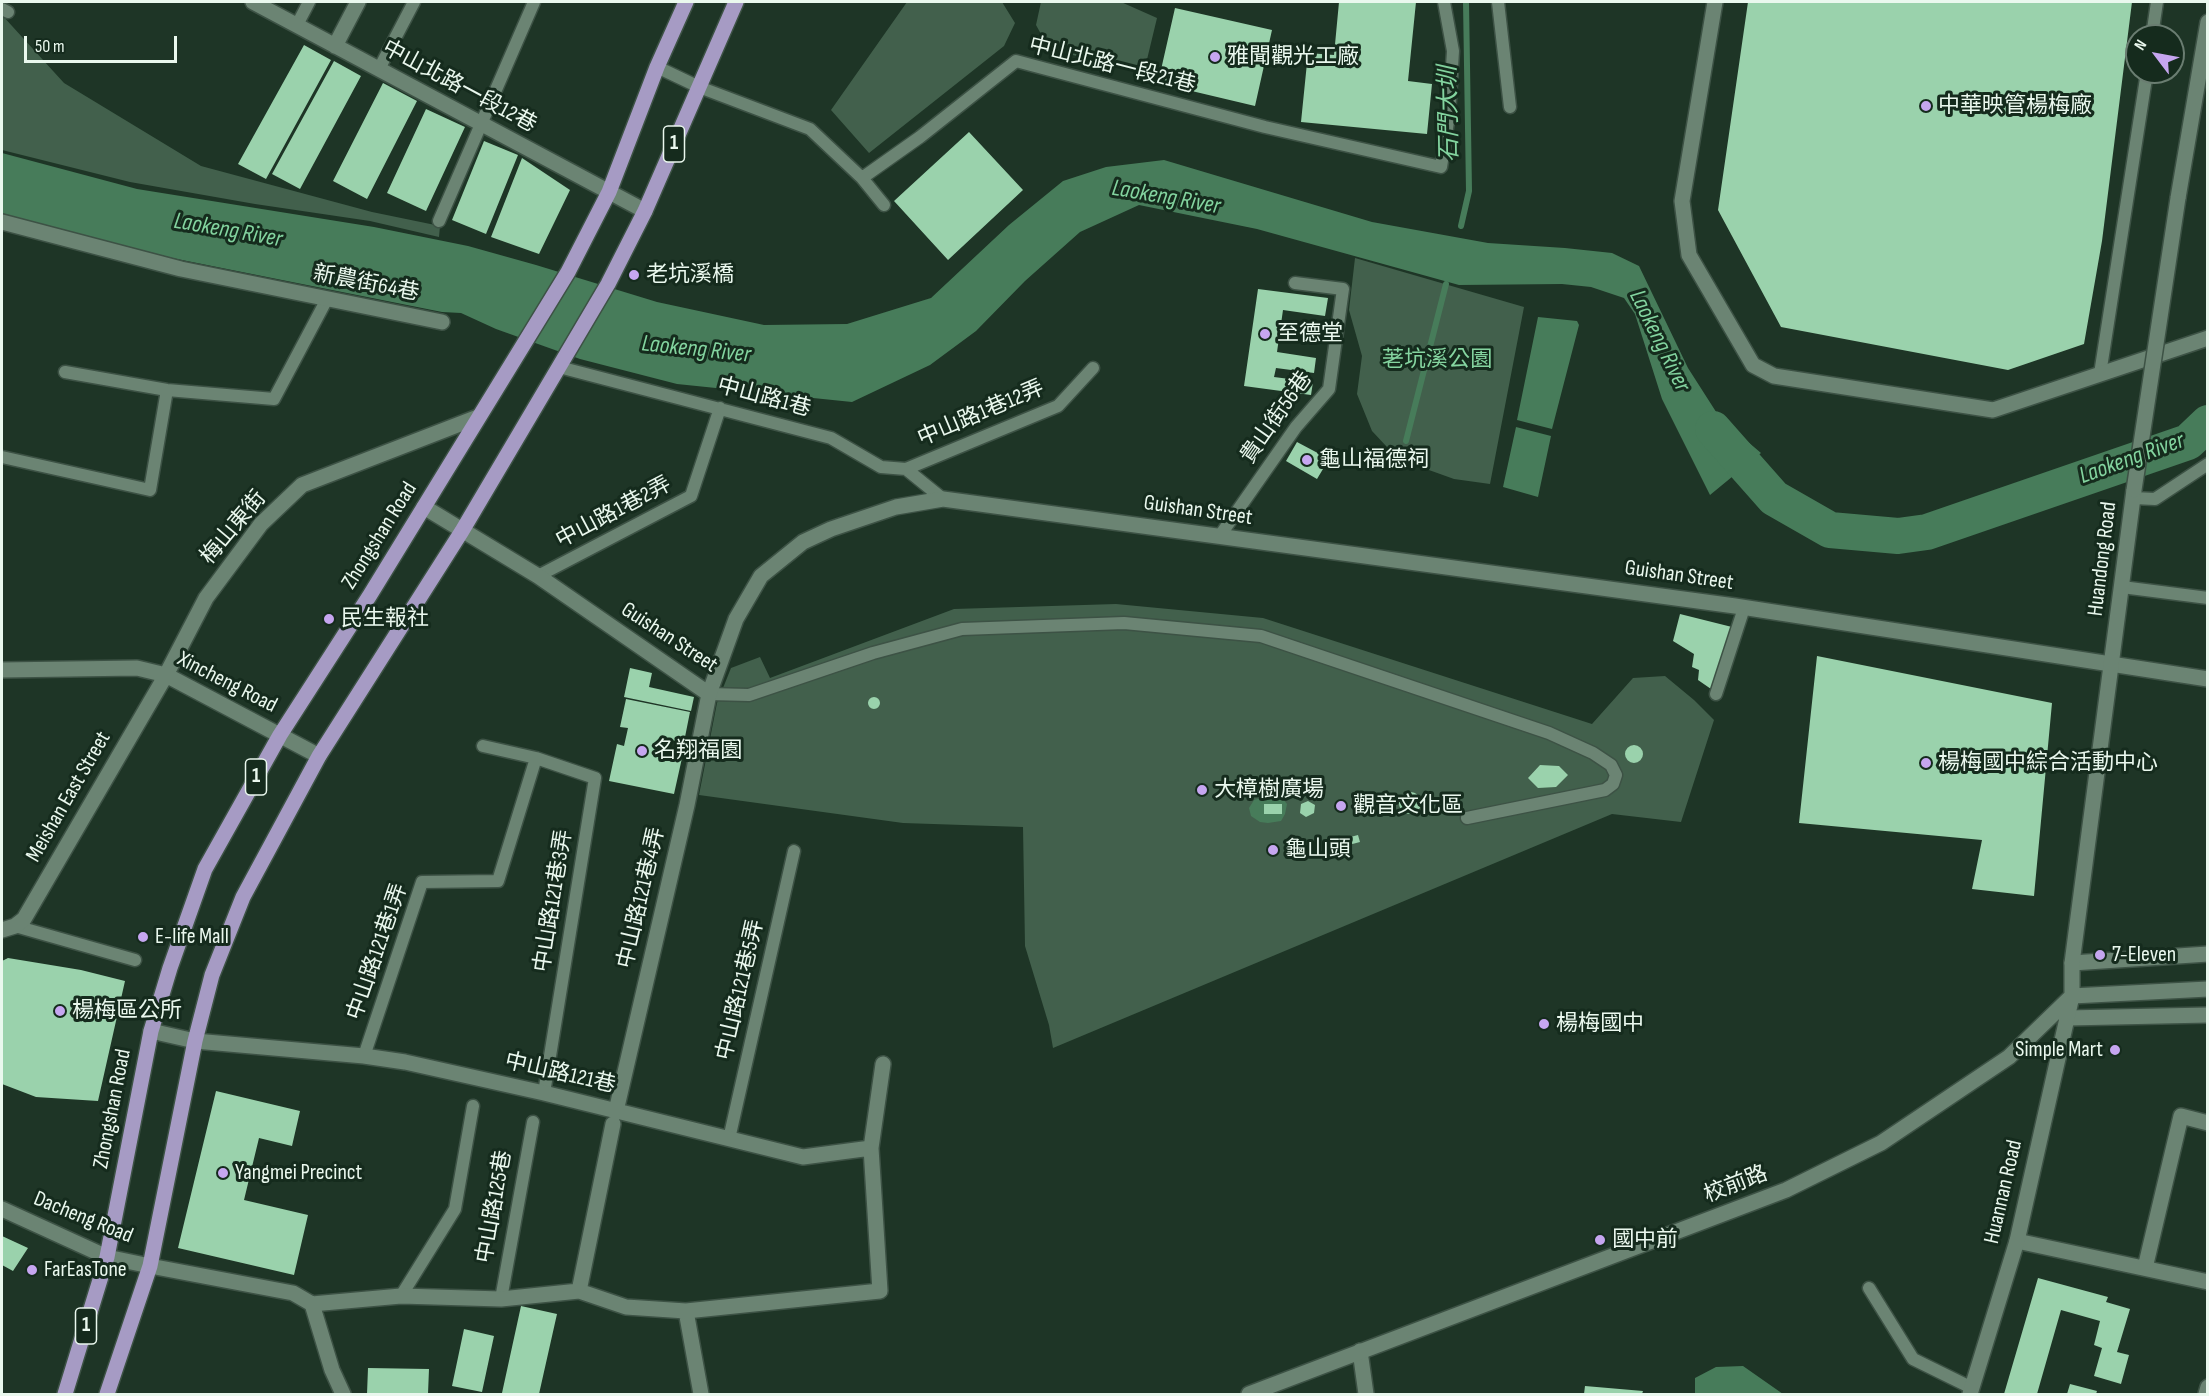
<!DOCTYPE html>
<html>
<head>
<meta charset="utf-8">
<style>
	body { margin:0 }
	#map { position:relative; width:2209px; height:1396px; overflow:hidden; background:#1e3526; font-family:"Sofia Sans Condensed",sans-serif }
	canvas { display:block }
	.frame { position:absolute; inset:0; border:3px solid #eaf8ee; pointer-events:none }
	.north { position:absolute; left:2125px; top:24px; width:60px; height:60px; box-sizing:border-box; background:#152b1d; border:2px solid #6a7d71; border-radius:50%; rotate:302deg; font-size:16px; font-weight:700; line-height:24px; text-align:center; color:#eaf8ee }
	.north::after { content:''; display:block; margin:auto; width:21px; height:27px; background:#c6a6f0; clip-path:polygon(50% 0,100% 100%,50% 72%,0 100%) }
	.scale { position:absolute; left:24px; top:36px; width:153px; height:27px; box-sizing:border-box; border:3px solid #eaf8ee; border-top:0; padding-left:8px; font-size:18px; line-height:21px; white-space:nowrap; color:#eaf8ee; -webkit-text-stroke:4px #152b1d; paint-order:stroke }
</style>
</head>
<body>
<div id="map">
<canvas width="2209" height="1396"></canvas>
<div class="frame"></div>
<div class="north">N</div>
<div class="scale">50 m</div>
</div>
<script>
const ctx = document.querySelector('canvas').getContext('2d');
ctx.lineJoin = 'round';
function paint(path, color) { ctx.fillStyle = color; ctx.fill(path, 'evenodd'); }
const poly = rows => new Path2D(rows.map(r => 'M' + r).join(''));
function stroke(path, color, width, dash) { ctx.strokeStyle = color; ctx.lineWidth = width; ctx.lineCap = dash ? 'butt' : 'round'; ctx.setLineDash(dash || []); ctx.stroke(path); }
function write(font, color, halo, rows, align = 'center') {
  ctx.font = font + ' "Sofia Sans Condensed","Noto Sans TC",sans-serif'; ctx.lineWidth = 6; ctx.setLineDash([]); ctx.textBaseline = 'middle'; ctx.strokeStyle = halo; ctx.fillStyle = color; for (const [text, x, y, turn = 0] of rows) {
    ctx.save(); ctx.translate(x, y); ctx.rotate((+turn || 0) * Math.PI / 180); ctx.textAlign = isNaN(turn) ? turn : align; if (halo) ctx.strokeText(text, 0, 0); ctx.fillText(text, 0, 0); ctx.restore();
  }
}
paint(poly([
	[907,2,1002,2,1015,23,1004,46,869,153,831,110],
	[1041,2,1121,2,1157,18,1144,72,1056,51,1047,45,1036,25],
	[2,15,64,83,201,166,372,212,440,226,439,237,370,221,255,204,130,182,2,150],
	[1355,258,1524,307,1490,484,1454,479,1415,465,1387,447,1372,431,1357,394,1362,356,1349,310],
	[1116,604,1263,618,1592,724,1633,678,1665,676,1694,700,1714,720,1681,822,1612,814,1053,1048,1049,1025,1025,946,1023,827,903,823,699,795,717,703,731,668,760,657,770,678,954,609]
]), '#42604c');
paint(poly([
	[2,153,137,189,374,227,468,246,536,265,657,302,764,325,847,324,931,298,1009,225,1063,181,1106,167,1164,160,1372,222,1488,243,1565,248,1612,253,1639,266,1688,368,1720,418,1761,453,1710,495,1662,399,1635,314,1624,298,1591,287,1562,284,1459,285,1257,229,1139,205,1080,232,1025,281,976,331,930,365,852,402,677,384,580,359,496,329,461,313,442,312,172,258,2,214],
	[1538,317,1577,321,1579,325,1552,429,1517,420],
	[1516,427,1551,436,1538,497,1503,487],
	[1271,795,1283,799,1287,804,1285,814,1281,821,1268,823,1260,822,1251,816,1249,808,1254,800],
	[1264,804,1282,804,1282,814,1264,814],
	[1743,1366,1783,1394,1695,1394,1695,1378,1716,1367]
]), '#477c5a');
stroke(poly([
	[1461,226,1469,191,1466,2],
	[1406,441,1446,284]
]), '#477c5a', 6);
stroke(poly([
	[1713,429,1774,498,1830,530,1898,536,1927,532,2188,442,2208,423]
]), '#477c5a', 36);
paint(poly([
	[1339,2,1416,2,1408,81,1432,84,1427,134,1301,122,1308,53,1334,55],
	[1748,2,2132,2,2102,241,2084,344,2008,370,1781,327,1718,210],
	[1175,8,1272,30,1255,106,1158,83],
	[304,45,331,60,266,179,238,164],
	[334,61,361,76,300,189,272,174],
	[383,83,417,101,367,199,333,181],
	[426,109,465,127,426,211,387,193],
	[969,132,1023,190,948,260,894,201],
	[484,141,518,155,486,234,452,220],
	[522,158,570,190,539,254,491,237],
	[1258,289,1328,298,1325,316,1283,310,1277,352,1316,358,1314,373,1276,368,1274,377,1313,382,1311,395,1244,386],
	[1297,442,1329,459,1317,479,1286,461],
	[1680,614,1732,627,1711,689,1698,680,1699,670,1692,667,1694,654,1673,641],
	[1817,656,2052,703,2034,896,1972,889,1982,840,1799,823],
	[630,668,652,673,649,687,694,697,691,711,624,697],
	'868 703a6 6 0 1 1 12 0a6 6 0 1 1-12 0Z',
	[626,699,690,712,684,742,670,740,667,755,682,758,674,794,609,781,617,744,624,746,628,728,620,727],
	'1625 754a9 9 0 1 1 18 0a9 9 0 1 1-18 0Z',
	[1540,765,1559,766,1568,775,1556,787,1538,788,1528,778],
	'1399 803a11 11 0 1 1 22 0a11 11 0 1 1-22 0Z',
	[1308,801,1315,805,1314,813,1306,817,1300,813,1301,804],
	[1264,804,1282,804,1282,814,1264,814],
	[1358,835,1360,842,1341,847,1339,840],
	[8,958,81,970,125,981,98,1101,36,1097,2,1084,2,961],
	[216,1091,300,1111,292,1146,259,1138,244,1200,308,1215,294,1275,178,1248],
	[2,1236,28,1248,13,1271,2,1265],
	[2038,1278,2108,1297,2106,1302,2130,1309,2117,1352,2129,1355,2121,1384,2094,1376,2102,1348,2094,1345,2100,1321,2061,1310,2037,1394,2004,1394],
	[521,1306,557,1314,539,1394,502,1393],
	[464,1329,494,1336,482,1392,452,1386],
	[368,1368,429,1369,428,1394,367,1394],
	[2070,1384,2097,1391,2096,1394,2067,1394],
	[1585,1386,1643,1391,1642,1394,1584,1394]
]), '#9ad2ac');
const lane = poly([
	[1498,2,1510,107],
	[2,9,8,12],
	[297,25,309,2],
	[2152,36,2157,2],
	[657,67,699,87,810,129,862,178,920,137,1016,61,1265,127,1441,167,1449,115,1453,51,1444,2],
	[379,69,414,2],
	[862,178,884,205],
	[439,221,534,2],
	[559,367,831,438,881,467,906,469,943,499],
	[65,372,167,390,274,399,327,299],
	[2100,374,2147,72],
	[2,457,150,490,167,390],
	[906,469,1058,406,1093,368],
	[2133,498,2155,499,2208,464],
	[1219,537,1296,427,1329,389,1343,289,1295,283],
	[538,576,691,496,720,408],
	[2122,587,2208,598],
	[709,694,749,695,873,653,962,629,1124,623,1261,636,1549,733,1593,753,1611,765,1616,775,1613,784,1605,790,1467,818],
	[1716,694,1744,608],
	[483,746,536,758,595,778,544,1093],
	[15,926,135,960],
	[364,1056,422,882,498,881,536,758],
	[729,1139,794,851],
	[1869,1288,1913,1359,1972,1388],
	[401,1296,455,1209,473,1106],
	[501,1299,533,1122]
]);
const street = poly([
	[253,2,645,211],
	[1715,2,1682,201,1689,255,1753,365,1774,376,1993,410,2208,338],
	[335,46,358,2],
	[2,222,181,269,442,322],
	[424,507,538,576,709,694,736,619,761,576,803,542,831,529,896,507,943,499,1735,606,2208,679],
	[2,670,137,668,166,675,319,756],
	[2,930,15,926,24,919,166,675,206,598,261,524,302,485,478,417],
	[2072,963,2208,954],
	[2067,1018,2208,1015],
	[151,1031,195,1041,364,1056,405,1062,544,1093,803,1157,871,1148,883,1064],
	[616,1111,687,805,709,694],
	[2017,1241,2208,1282],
	[150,1266,293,1293,312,1304,332,1370,343,1394],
	[2145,1268,2181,1116,2208,1123],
	[579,1291,613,1124],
	[312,1304,401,1296,501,1299,579,1291,626,1307,686,1311,701,1394],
	[686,1311,880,1291,871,1148],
	[1360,1351,1366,1394],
	[2206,1394,2208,1387]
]);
const secondary = poly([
	[2178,198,2208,22],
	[2,1209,107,1257,150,1266],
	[1249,1394,1786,1190,1881,1143,2009,1057,2072,996,2208,989],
	[1970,1394,2017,1241,2072,996,2072,963,2134,490]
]);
const primary = poly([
	[65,1394,107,1257,151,1031,170,968,205,869,280,735,370,595,568,272,609,192,657,67,686,2],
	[107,1394,150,1266,195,1041,212,975,243,897,319,756,462,531,608,284,645,211,736,2]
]);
stroke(lane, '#3d5245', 15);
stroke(street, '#3d5245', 18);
stroke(secondary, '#3d5245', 18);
stroke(primary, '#3d5245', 18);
stroke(lane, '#6b8473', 12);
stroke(street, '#6b8473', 15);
stroke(secondary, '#6b8473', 15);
stroke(primary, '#a69bc4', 15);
const secondaryBridge = poly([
	[2134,490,2178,198]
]);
stroke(secondaryBridge, '#3d5245', 18, []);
stroke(secondaryBridge, '#6b8473', 15);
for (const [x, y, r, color] of [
	[1215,57,6,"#c6a6f0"],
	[1926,106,6,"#c6a6f0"],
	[634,275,6,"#c6a6f0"],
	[1265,334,6,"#c6a6f0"],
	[1307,460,6,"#c6a6f0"],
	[329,619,6,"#c6a6f0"],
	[642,751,6,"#c6a6f0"],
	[1926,763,6,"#c6a6f0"],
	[1202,790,6,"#c6a6f0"],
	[1341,806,6,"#c6a6f0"],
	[1273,850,6,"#c6a6f0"],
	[143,937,6,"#c6a6f0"],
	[2100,955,6,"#c6a6f0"],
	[60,1011,6,"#c6a6f0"],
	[1544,1024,6,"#c6a6f0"],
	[2115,1050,6,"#c6a6f0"],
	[223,1173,6,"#c6a6f0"],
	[1600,1240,6,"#c6a6f0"],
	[32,1270,6,"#c6a6f0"]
]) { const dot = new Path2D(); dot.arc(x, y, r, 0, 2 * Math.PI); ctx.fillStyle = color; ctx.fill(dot); stroke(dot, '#152b1d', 2); }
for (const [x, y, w] of [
	[674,144,21],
	[256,777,21],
	[86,1326,21]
]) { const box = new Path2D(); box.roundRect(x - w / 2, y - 18, w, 36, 4.5); ctx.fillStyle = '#152b1d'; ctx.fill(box); stroke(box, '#eaf8ee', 1.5); }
write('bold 21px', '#eaf8ee', null, [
	["1",674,144],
	["1",256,777],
	["1",86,1326]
]);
write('22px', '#eaf8ee', '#152b1d', [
	["雅聞觀光工廠",1227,57],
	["中華映管楊梅廠",1938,106],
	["老坑溪橋",646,275],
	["至德堂",1277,334],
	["龜山福德祠",1319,460],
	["民生報社",341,619],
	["名翔福園",654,751],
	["楊梅國中綜合活動中心",1938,763],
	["大樟樹廣場",1214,790],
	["觀音文化區",1353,806],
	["龜山頭",1285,850],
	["E-life Mall",155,937],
	["7-Eleven",2112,955],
	["楊梅區公所",72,1011],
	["楊梅國中",1556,1024],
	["Simple Mart",2103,1050,"right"],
	["Yangmei Precinct",235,1173],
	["國中前",1612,1240],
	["FarEasTone",44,1270]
], 'left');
write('22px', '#eaf8ee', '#152b1d', [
	["中山北路一段21巷",1112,66,14],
	["中山北路一段12巷",459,87,28],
	["新農街64巷",366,284,11],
	["中山路1巷",764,398,15],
	["中山路1巷12弄",981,414,-23],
	["貴山街56巷",1277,418,-55],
	["Guishan Street",1198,511,8],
	["中山路1巷2弄",614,513,-28],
	["梅山東街",234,528,-50],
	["Zhongshan Road",380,536,-58],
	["Huandong Road",2103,559,-83],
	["Guishan Street",1679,576,8],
	["Guishan Street",669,638,33],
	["Xincheng Road",227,683,27],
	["Meishan East Street",69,797,-60],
	["中山路121巷4弄",642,898,-77],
	["中山路121巷3弄",554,901,-81],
	["中山路121巷1弄",378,952,-71],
	["中山路121巷5弄",741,990,-77],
	["中山路121巷",560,1074,13],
	["Zhongshan Road",113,1109,-79],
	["校前路",1736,1185,-21],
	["Huannan Road",2004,1192,-77],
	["中山路125巷",495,1207,-80],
	["Dacheng Road",83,1218,22]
]);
write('22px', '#85d5a0', '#152b1d', [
	["荖坑溪公園",1437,360]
]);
write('italic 24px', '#83d49f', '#152b1d', [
	["石門大圳",1450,114,-91],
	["Laokeng River",1166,198,10],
	["Laokeng River",228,231,10],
	["Laokeng River",1659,341,64],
	["Laokeng River",696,350,6],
	["Laokeng River",2132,459,-20]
]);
</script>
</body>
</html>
